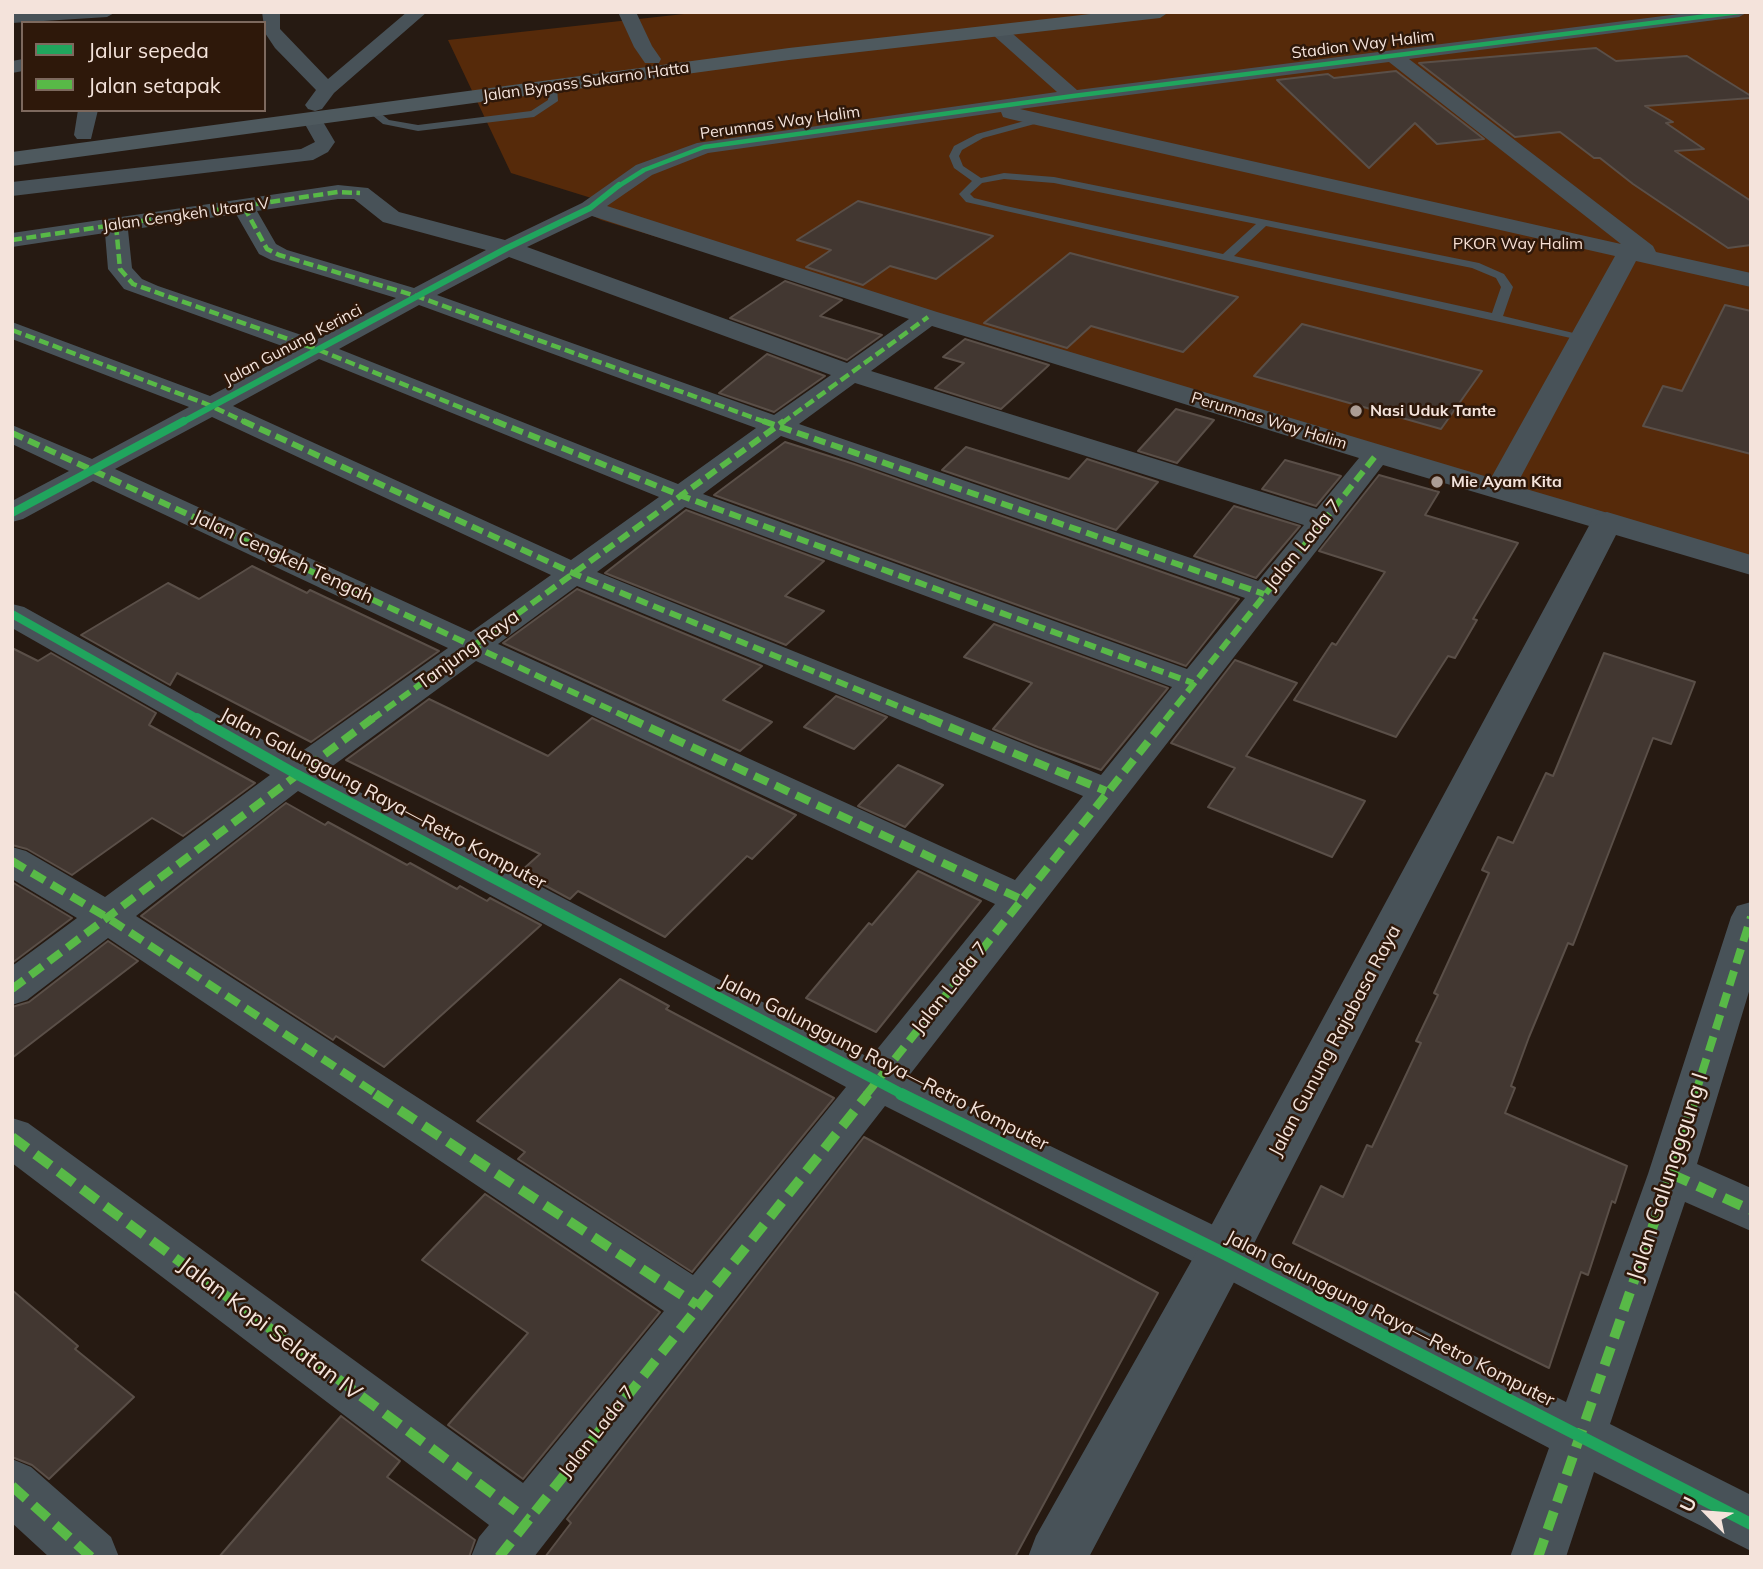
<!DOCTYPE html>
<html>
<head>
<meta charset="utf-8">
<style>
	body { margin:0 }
	#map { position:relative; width:1763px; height:1569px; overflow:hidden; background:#261a12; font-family:Mulish,sans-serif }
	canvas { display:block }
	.frame { position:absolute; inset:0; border:14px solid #f4e3db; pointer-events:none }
	.legend { position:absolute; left:21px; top:21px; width:245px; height:91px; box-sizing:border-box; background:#2e180a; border:2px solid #7d695e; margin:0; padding:9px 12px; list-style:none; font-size:21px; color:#f4e3db }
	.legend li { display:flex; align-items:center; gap:14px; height:35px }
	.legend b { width:35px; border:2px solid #7d695e }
	.north { position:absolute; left:1672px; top:1478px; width:70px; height:70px; -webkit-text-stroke:5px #2e180a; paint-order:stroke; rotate:295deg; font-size:19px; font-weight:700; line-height:28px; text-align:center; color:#f4e3db }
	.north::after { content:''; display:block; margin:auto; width:24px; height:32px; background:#f4e3db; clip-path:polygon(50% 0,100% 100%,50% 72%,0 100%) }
</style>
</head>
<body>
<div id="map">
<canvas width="1763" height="1569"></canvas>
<div class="frame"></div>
<ul class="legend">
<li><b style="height:9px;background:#20a55d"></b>Jalur sepeda</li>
<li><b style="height:9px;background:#58b947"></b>Jalan setapak</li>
</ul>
<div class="north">U</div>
</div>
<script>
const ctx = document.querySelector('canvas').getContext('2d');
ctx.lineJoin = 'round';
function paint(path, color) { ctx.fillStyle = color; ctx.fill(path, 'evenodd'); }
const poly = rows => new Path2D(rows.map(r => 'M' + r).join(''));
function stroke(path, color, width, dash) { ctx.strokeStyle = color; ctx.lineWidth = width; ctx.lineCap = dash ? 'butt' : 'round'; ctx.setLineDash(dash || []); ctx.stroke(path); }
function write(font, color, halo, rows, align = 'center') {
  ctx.font = font + ' Mulish,sans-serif'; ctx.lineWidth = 5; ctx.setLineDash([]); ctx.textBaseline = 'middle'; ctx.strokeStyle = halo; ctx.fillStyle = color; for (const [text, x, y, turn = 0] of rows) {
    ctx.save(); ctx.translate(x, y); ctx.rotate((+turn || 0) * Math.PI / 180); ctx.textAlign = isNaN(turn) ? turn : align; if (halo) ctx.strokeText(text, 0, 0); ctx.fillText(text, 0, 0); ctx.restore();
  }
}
paint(poly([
	[702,12,1751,12,1751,569,601,220,590,214,601,201,511,173,448,40]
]), '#562a0a');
const building = poly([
	[1596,48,1616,61,1687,56,1751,96,1751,98,1645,106,1673,122,1666,123,1704,149,1675,151,1751,201,1751,245,1728,248,1633,184,1600,158,1594,158,1560,132,1515,137,1419,63,1596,48],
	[1396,71,1484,139,1437,144,1415,123,1369,168,1277,80,1328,74,1334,78,1396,71],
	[858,201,993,236,936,279,890,266,863,285,806,267,831,250,797,240,858,201],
	[1070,253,1238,297,1183,352,1091,326,1067,348,984,323,1070,253],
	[785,281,842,300,820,316,882,335,847,360,730,318,785,281],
	[1725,305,1751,311,1751,454,1643,426,1663,386,1682,391,1725,305],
	[1302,324,1482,371,1441,429,1254,376,1302,324],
	[965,339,1049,365,1001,409,935,388,964,363,943,357,965,339],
	[767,354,825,376,774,412,719,393,767,354],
	[1176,409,1214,420,1177,463,1138,451,1176,409],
	[785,442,854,464,1239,599,1186,666,714,495,785,442],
	[966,447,1069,479,1087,459,1158,482,1116,530,942,470,966,447],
	[1285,460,1341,476,1316,506,1262,489,1285,460],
	[1379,475,1439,492,1425,515,1518,543,1473,619,1477,620,1455,658,1448,656,1396,737,1294,700,1332,643,1336,645,1385,572,1319,551,1379,475],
	[1234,506,1300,526,1256,578,1194,556,1234,506],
	[686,510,824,561,785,596,824,611,786,645,605,573,686,510],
	[252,566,307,593,310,590,439,651,311,742,177,673,170,685,81,635,168,583,199,599,252,566],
	[577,589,762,666,723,700,772,722,740,751,503,643,577,589],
	[994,624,1168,688,1101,770,1038,747,993,729,1032,683,964,657,994,624],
	[12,648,38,661,51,653,156,713,149,725,255,783,183,836,152,818,72,875,27,849,12,845,12,648],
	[1604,653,1695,682,1671,744,1653,738,1573,945,1568,943,1529,1037,1511,1086,1515,1088,1505,1113,1627,1166,1615,1203,1612,1201,1588,1275,1581,1272,1549,1368,1293,1243,1321,1186,1343,1197,1367,1145,1372,1147,1421,1043,1416,1041,1438,995,1434,993,1489,873,1482,870,1498,837,1513,843,1546,773,1553,776,1604,653],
	[1235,660,1297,683,1246,756,1365,801,1332,857,1208,807,1235,768,1171,743,1235,660],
	[836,696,887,717,854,749,804,727,836,696],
	[429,699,548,756,592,718,796,815,752,859,747,856,665,937,578,891,570,899,520,872,540,854,346,760,429,699],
	[898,765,943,785,905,827,858,806,898,765],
	[286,803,325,825,328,822,407,865,410,863,457,889,460,886,487,901,490,898,541,925,384,1067,336,1036,333,1040,141,916,286,803],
	[918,871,981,901,876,1032,806,998,869,923,872,925,918,871],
	[12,882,72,918,12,963,12,882],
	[108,941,138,961,12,1058,12,1007,29,1002,108,941],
	[620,979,669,1006,666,1009,834,1098,692,1272,518,1159,525,1152,477,1121,620,979],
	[864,1137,1158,1293,1015,1557,545,1557,571,1523,567,1519,864,1137],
	[485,1194,660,1312,523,1479,448,1425,528,1333,422,1260,485,1194],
	[12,1290,78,1346,75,1349,134,1397,49,1479,32,1465,12,1457,12,1290],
	[341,1416,400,1461,387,1477,475,1540,469,1557,219,1557,341,1416]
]);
paint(building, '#423731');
stroke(building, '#5a4f48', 2);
paint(poly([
	[549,85,557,87,558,101,534,117,418,131,383,124,367,111,375,109,389,120,418,125,531,111,548,100,549,85],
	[1039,117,1042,118,1042,122,983,138,962,150,959,156,963,166,981,178,1004,173,1054,177,1479,263,1504,274,1513,287,1503,316,1590,337,1584,341,966,202,959,194,972,181,954,168,949,156,954,146,977,134,1039,117],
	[1004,179,1054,183,1256,224,1223,254,1006,206,974,198,970,194,982,183,1004,179],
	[1266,226,1472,268,1496,278,1501,287,1492,313,1234,256,1266,226]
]), '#485258');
paint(poly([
	[116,12,107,17,12,23,12,13,116,12],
	[262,12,280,12,280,29,328,79,407,12,427,12,334,93,322,109,315,111,308,109,305,105,316,90,275,48,265,33,262,12],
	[618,12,636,12,652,46,661,59,659,63,645,63,634,47,618,12],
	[1695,12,1748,12,1739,17,1409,59,1653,246,1656,252,1751,273,1751,287,1636,261,1516,486,1618,516,1622,522,1618,528,1607,531,1596,528,1383,465,908,1077,1240,1238,1566,1402,1648,1174,1731,917,1737,906,1751,902,1751,985,1697,1164,1751,1188,1751,1231,1685,1202,1610,1424,1751,1495,1751,1551,1594,1472,1566,1557,1510,1557,1549,1448,1206,1268,885,1106,534,1557,471,1557,479,1537,489,1525,12,1163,12,1118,28,1123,523,1483,664,1311,108,938,27,1000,12,1005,12,966,77,918,12,879,12,847,26,851,105,897,270,775,12,628,12,604,24,607,294,757,448,648,93,481,23,519,12,522,12,501,69,471,12,444,12,425,92,459,189,407,12,339,12,322,210,396,296,351,124,289,108,269,105,233,12,247,12,233,338,185,368,188,399,212,505,240,582,203,636,165,697,143,1057,92,993,35,990,31,993,27,999,26,1005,27,1077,90,1695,12],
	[1389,62,1621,244,1020,109,1073,102,1389,62],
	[1001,112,1003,117,1010,119,1615,256,1491,478,937,312,607,206,652,175,708,153,1001,112],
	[338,199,354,199,383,222,486,250,414,288,287,250,276,244,257,211,338,199],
	[236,214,259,254,271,260,396,298,316,340,158,286,142,279,132,268,128,230,236,214],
	[592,216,909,319,847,363,527,247,592,216],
	[509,257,831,375,774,415,437,295,509,257],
	[419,305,756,428,678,484,339,349,419,305],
	[932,326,1359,458,1317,509,871,371,932,326],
	[319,359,659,497,571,560,233,406,319,359],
	[855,383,1304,525,1258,581,799,424,855,383],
	[212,417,551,575,471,632,115,469,212,417],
	[781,436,1245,598,1187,669,703,494,781,436],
	[685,507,1172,687,1101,775,597,572,685,507],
	[577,586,1083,796,1015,880,498,644,577,586],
	[476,661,995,904,870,1058,323,773,476,661],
	[298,791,846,1087,693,1275,136,916,298,791],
	[23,59,23,71,12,73,12,61,23,59],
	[78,110,98,110,91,139,77,139,74,135,78,110],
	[312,113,319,115,335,142,328,152,313,160,12,196,12,182,301,149,315,142,302,119,305,115,312,113],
	[12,1459,31,1467,111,1537,119,1557,49,1557,12,1523,12,1459]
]), '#485258');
paint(poly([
	[1607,512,1751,555,1751,575,1616,535,1241,1269,1089,1557,1028,1557,1036,1536,1205,1237,1591,522,1596,515,1607,512]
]), '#485258');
paint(poly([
	[1108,12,1169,12,1160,18,789,60,12,166,12,152,789,48,1108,12]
]), '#4e595e');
stroke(poly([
	[244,207,267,249,279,255,416,296,768,423],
	[116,225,120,269,133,284,319,350,499,423],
	[12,240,338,192,360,193],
	[12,330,209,405,247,423],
	[782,423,928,317]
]), '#58b947', 4.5, [10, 4.5]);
stroke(poly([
	[243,421,575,574,932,720],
	[495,421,682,496,1193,683],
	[763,421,1264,594],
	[12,433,633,720],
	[371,720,784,421],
	[1165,720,1377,454]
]), '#58b947', 6, [12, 6]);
stroke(poly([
	[629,718,1021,899],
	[928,718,1106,791],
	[12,861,108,918,378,1095],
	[12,989,373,718],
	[866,1095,1167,718],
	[1695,1095,1751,917]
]), '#58b947', 8, [15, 8]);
stroke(poly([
	[375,1094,697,1305],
	[12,1137,528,1520],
	[1671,1174,1751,1210],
	[12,1486,91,1557],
	[499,1557,868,1094],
	[1538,1557,1671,1174,1696,1094]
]), '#58b947', 10, [19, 10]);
stroke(poly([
	[617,187,644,170,704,147,1073,96,1739,12]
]), '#20a55d', 4.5);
stroke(poly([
	[181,423,507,248,590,208,619,185]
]), '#20a55d', 6);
stroke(poly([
	[12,513,184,421],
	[12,614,200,720]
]), '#20a55d', 8);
stroke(poly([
	[197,718,296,774,904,1095]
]), '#20a55d', 10);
stroke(poly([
	[901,1094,1223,1253,1751,1524]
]), '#20a55d', 12);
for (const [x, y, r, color] of [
	[1356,411,7,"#ac9d95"],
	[1437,482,7,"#ac9d95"]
]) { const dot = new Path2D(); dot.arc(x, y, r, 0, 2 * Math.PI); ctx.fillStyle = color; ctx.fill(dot); stroke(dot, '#2e180a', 2.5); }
write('16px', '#f4e3db', '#2e180a', [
	["Stadion Way Halim",1363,45,-7],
	["Jalan Bypass Sukarno Hatta",586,82,-8],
	["Perumnas Way Halim",780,123,-8],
	["Jalan Cengkeh Utara V",186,215,-8],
	["Jalan Gunung Kerinci",293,345,-28],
	["Perumnas Way Halim",1269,421,17]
]);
write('16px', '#f6ded2', '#2e180a', [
	["PKOR Way Halim",1518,244]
]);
write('bold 16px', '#f4e3db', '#2e180a', [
	["Nasi Uduk Tante",1370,411],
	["Mie Ayam Kita",1451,482]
], 'left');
write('19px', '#f4e3db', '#2e180a', [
	["Jalan Lada 7",1303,545,-51],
	["Jalan Cengkeh Tengah",283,557,25],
	["Tanjung Raya",468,650,-36],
	["Jalan Galunggung Raya—Retro Komputer",383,799,28],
	["Jalan Lada 7",950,988,-52],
	["Jalan Gunung Rajabasa Raya",1335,1041,-62],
	["Jalan Galunggung Raya—Retro Komputer",884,1063,27],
	["Jalan Galunggung Raya—Retro Komputer",1390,1319,27],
	["Jalan Lada 7",597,1432,-52]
]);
write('23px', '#f4e3db', '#2e180a', [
	["Jalan Galungggung I",1668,1177,-72],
	["Jalan Kopi Selatan IV",270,1329,37]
]);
</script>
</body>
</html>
